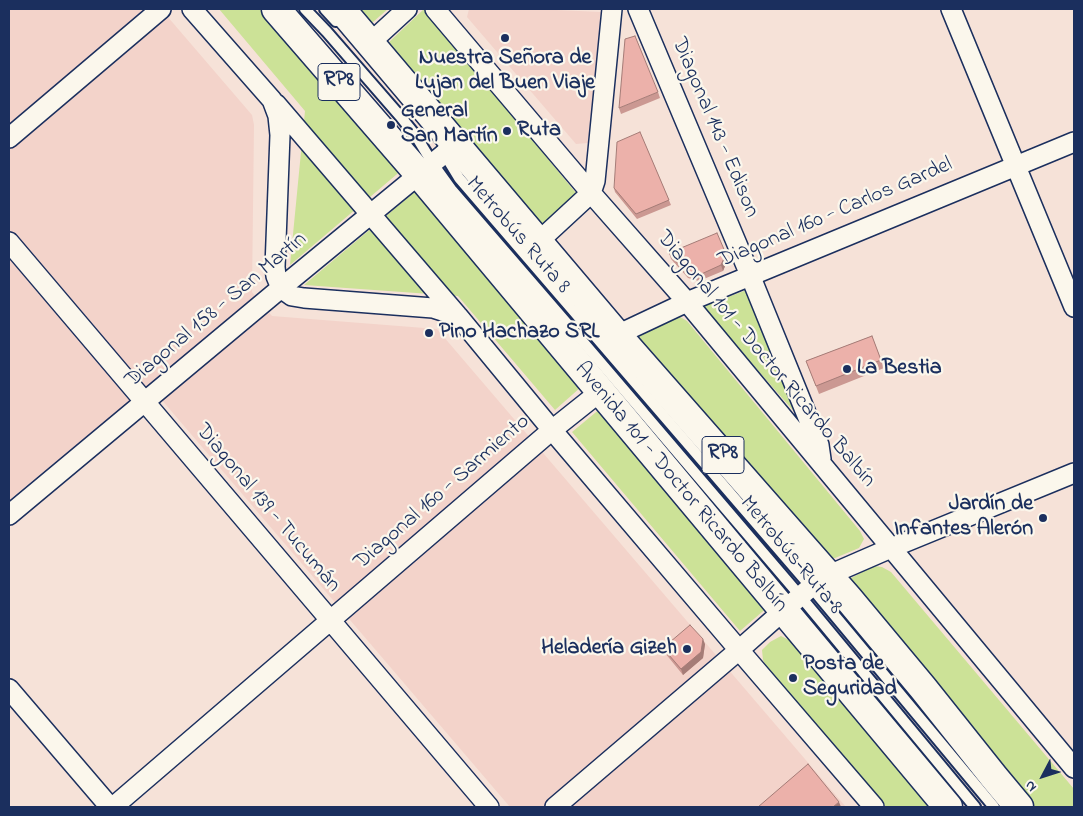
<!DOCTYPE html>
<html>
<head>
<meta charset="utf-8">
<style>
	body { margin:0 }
	#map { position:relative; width:1083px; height:816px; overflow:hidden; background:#f6e2d8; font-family:"Indie Flower",sans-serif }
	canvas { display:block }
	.frame { position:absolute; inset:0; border:10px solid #1b2f5e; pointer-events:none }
	.north { position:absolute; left:1018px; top:751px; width:50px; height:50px; -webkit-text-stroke:4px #fbf7ec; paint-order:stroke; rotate:230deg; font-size:14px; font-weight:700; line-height:20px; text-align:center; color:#1b2f5e }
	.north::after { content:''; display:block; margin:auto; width:18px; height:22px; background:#1b2f5e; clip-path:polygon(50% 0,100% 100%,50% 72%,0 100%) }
</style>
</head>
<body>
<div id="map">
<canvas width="1083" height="816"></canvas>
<div class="frame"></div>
<div class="north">N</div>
</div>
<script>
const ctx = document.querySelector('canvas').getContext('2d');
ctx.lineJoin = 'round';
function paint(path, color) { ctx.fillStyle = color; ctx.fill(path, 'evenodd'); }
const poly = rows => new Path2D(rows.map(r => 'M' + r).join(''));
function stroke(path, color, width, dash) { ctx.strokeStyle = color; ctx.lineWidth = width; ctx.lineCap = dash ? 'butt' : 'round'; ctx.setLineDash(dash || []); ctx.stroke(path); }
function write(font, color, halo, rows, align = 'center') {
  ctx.font = font + ' "Indie Flower",sans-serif'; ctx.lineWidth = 4.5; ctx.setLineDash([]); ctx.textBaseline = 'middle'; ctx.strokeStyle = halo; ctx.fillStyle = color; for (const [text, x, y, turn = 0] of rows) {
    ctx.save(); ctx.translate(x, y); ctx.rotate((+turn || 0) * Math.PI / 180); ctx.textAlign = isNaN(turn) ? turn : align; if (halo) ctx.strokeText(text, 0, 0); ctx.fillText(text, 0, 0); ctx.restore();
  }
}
paint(poly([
	[9,9,161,9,252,115,254,125,252,292,272,316,437,329,846,807,510,807,149,385,9,500],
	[469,9,534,9,601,12,588,143,576,144,467,17]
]), '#f3d3ca');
paint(poly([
	[219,9,265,9,403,169,290,265,305,111],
	[349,9,388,9,373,22,368,24],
	[424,9,581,199,544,228,387,44],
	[417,190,581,387,555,410,458,296,304,285],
	[749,289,798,416,702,307],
	[677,315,687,321,860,531,864,539,859,548,835,558,829,558,635,340,638,331],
	[601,408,769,606,740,631,572,432],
	[874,566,882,567,891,572,1074,789,1074,807,1035,807,850,588,849,582,851,578],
	[781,636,791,641,933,807,886,807,768,670,763,660,762,650,770,642]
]), '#cce297');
const service = poly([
	[305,9,327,32,400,116,416,136,433,164,451,189,584,343,801,597,975,807],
	[325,9,336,21],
	[442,150,459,178,811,587,994,807]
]);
const minor = poly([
	[192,9,272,100,278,116,280,135,275,267,276,276,281,288,292,296,304,298,433,308,458,316,552,430,739,650,874,807],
	[435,9,591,193,687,302,1074,768],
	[638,9,750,275,819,445,821,459],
	[951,9,1074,307],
	[370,43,407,9],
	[276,104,457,315],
	[9,138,161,9],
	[9,242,489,807],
	[538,242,591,193,595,181,612,9],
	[617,335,687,302,1074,142],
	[9,515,281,288,456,144],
	[9,689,110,807],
	[113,807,552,430,601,391],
	[555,807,739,650,783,611,811,587,829,575,891,548,1074,473]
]);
const primary = poly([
	[276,9,419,174,948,807],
	[341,9,617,335,848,598,923,688,994,777,1019,807]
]);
stroke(service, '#1b2f5e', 14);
stroke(minor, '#1b2f5e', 22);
stroke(primary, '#1b2f5e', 31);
stroke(service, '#fbf7ec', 10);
stroke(minor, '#fbf7ec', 19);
stroke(primary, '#fbf7ec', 28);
paint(poly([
	[658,92,660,98,621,114,619,108],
	[640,132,671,205,637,219,615,192,614,188],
	[669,253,728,259,723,271,699,281,688,278,671,259],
	[872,336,884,368,819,394,806,361],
	[705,644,703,658,683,675,665,653,663,648]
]), '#cb9892');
paint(poly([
	[726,254,728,259,723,271,721,265],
	[703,639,705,644,703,658,683,675,681,669],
	[839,802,841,807,833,807]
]), '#a57c77');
const building = poly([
	[635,36,658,92,619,108,625,39,635,36],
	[640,132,669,200,636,214,614,188,617,142,640,132],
	[717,233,726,254,721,265,697,276,686,273,669,253,717,233],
	[872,336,881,360,816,386,806,361,872,336],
	[690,625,703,639,701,652,681,669,663,648,690,625],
	[808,764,839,802,833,807,758,807,808,764]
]);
paint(building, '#ecb1aa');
stroke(building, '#a57c77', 1);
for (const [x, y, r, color] of [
	[505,38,5,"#1b2f5e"],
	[391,125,5,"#1b2f5e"],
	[507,131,5,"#1b2f5e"],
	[429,333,5,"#1b2f5e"],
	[847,369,5,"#1b2f5e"],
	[1043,518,5,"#1b2f5e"],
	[687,649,5,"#1b2f5e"],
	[793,678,5,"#1b2f5e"]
]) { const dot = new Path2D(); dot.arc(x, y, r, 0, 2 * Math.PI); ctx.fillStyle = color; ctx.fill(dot); stroke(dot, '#fbf7ec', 2); }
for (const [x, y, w] of [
	[339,82,42],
	[723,455,42]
]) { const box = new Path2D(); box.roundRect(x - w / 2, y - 18.5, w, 37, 4); ctx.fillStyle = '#fbf7ec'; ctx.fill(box); stroke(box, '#1b2f5e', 1); }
write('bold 21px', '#1b2f5e', null, [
	["RP8",339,82],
	["RP8",723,455]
]);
write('bold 22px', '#1b2f5e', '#fbf7ec', [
	["Nuestra Señora de",505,59,"center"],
	["Lujan del Buen Viaje",505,84,"center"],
	["General",401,112],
	["San Martín",401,137],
	["Ruta",517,131],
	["Pino Hachazo SRL",439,333],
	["La Bestia",857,369],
	["Jardín de",1033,505,"right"],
	["Infantes Alerón",1033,530,"right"],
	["Heladería Gizeh",677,649,"right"],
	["Posta de",803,665],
	["Seguridad",803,690]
], 'left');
write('22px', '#1b2f5e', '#fbf7ec', [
	["Diagonal 143 - Edison",714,128,67],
	["Diagonal 160 - Carlos Gardel",836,214,-23],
	["Metrobús Ruta 8",517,236,49],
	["Diagonal 158 - San Martín",217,311,-40],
	["Diagonal 101 - Doctor Ricardo Balbín",765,360,50],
	["Avenida 101 - Doctor Ricardo Balbín",680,488,50],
	["Diagonal 160 - Sarmiento",443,493,-41],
	["Diagonal 139 - Tucumán",267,509,50],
	["Metrobús Ruta 8",790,556,50]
]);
</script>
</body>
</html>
